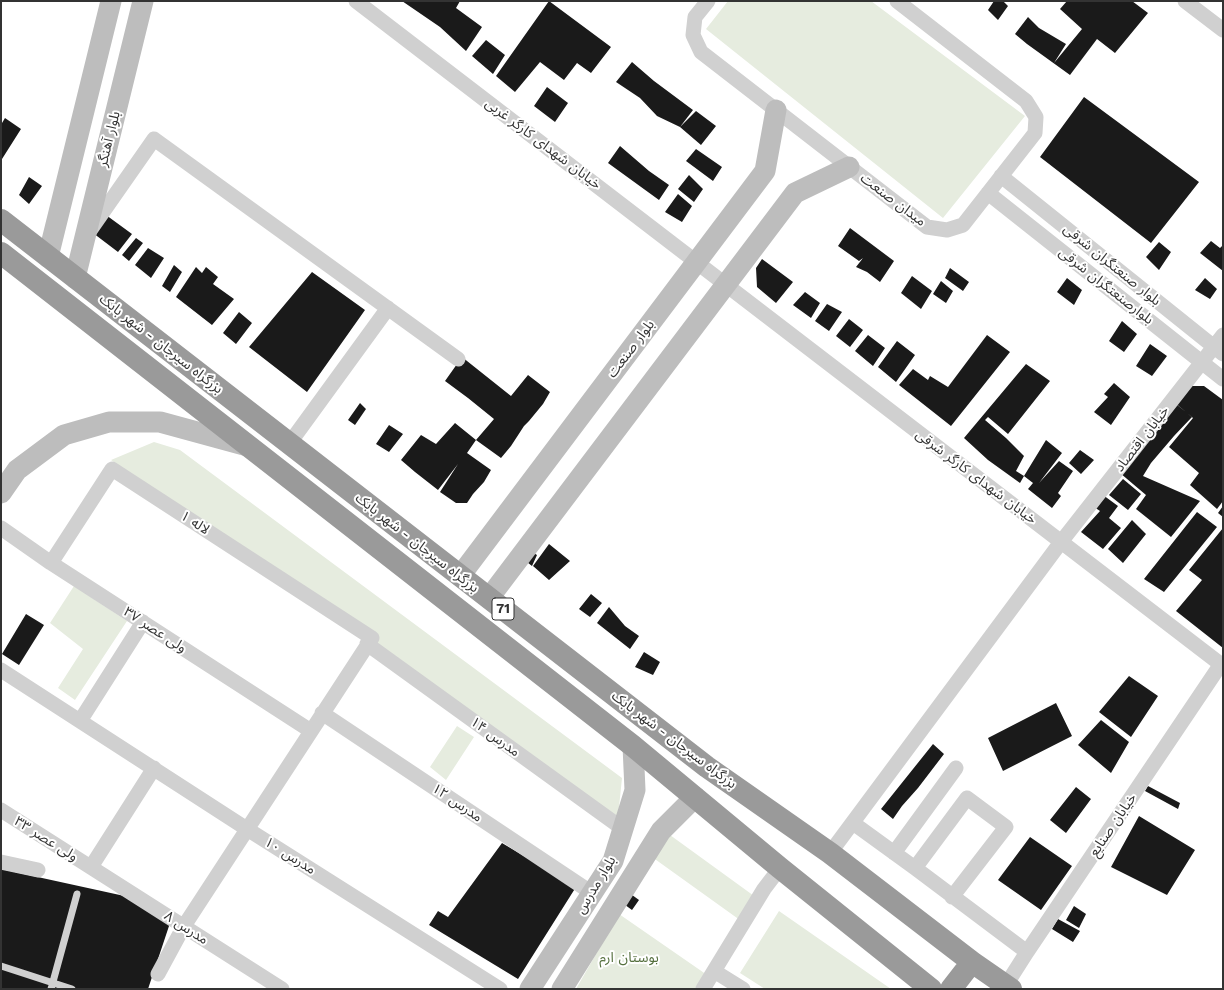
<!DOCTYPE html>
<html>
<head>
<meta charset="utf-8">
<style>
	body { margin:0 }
	#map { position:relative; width:1224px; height:990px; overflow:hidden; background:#fff; font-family:"Work Sans",sans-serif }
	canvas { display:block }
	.frame { position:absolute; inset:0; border:2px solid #333; pointer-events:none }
</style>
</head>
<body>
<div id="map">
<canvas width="1224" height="990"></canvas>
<div class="frame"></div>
</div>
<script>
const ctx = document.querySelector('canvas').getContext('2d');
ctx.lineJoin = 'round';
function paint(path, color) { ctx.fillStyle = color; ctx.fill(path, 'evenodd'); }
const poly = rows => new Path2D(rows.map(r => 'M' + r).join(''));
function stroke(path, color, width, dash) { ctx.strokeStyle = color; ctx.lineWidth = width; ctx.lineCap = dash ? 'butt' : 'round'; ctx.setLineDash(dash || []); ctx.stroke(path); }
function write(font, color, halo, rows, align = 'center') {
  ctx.font = font + ' "Work Sans","Noto Sans Arabic",sans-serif'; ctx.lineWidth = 4; ctx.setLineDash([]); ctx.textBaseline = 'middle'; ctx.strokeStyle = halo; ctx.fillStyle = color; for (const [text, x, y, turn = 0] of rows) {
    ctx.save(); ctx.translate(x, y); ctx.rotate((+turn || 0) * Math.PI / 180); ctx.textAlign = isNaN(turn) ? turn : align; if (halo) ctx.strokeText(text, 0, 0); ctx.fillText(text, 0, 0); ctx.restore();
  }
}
paint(poly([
	[728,1,871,1,1025,116,943,218,706,29],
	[154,442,180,450,622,778,618,817,384,651,111,460],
	[74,586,127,621,75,700,58,688,83,649,50,623],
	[457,726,474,737,446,780,430,767],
	[670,835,761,901,744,923,652,857],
	[779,911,891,989,765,989,740,973],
	[619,914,710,977,703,989,576,989]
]), '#e6ecdf');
paint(poly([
	[402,1,460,1,456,8,482,27,466,51,440,27],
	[549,1,611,47,591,73,577,63,564,80,540,62,515,92,496,76],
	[994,1,1003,1,1008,6,998,20,988,10],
	[1067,1,1132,1,1148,13,1115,53,1097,39,1070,75,1027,44,1015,34,1028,17,1039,28,1066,44,1054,63,1082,29,1060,9],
	[486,40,505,55,493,74,472,56],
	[632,62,654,81,693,110,680,127,657,116,640,98,616,82],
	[547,87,568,103,555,122,534,106],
	[1084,97,1199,182,1151,243,1040,157],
	[696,111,716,126,701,145,680,127],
	[5,118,21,129,2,159,1,158,1,123,2,123],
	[620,146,649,171,669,185,659,200,608,163],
	[696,149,722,167,713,181,686,161],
	[689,175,703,189,694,202,678,189],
	[29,177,42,186,29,204,19,195],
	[678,194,692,206,682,222,665,212],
	[106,215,132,234,118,252,93,233],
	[850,228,894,261,880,282,867,272,856,267,863,258,859,261,838,246],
	[136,238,143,243,129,261,122,255],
	[1211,241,1220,248,1223,245,1223,271,1200,253],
	[1159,242,1171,252,1159,270,1146,257],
	[148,248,164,258,151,278,135,265],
	[762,259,793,282,776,303,757,287,756,268],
	[174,265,182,272,170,292,162,286],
	[196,267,202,273,206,267,218,277,213,284,234,299,212,325,176,297],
	[950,268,969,282,963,291,945,278],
	[312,272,365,310,307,392,249,347],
	[912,276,932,291,921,309,901,293],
	[1067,278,1082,290,1074,305,1057,292],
	[1205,278,1217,289,1210,299,1195,290],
	[941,281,953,291,946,303,933,294],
	[805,292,820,303,811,318,793,305],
	[827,304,842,312,829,331,815,321],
	[239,312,252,323,236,344,223,333],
	[849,319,863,330,850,347,836,336],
	[1122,321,1137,334,1124,352,1109,341],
	[868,335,885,348,873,366,855,351],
	[987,335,1010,352,951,426,899,385,913,369,928,380,930,376,948,387],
	[897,341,915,355,896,382,878,367],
	[1150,344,1167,356,1152,376,1136,366],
	[462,357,511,396,528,375,550,392,543,404,529,421,524,426,511,446,501,458,476,440,494,419,468,398,445,381],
	[1026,364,1050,381,1008,434,988,417,985,420,1006,438,1024,456,1016,471,1024,476,1020,483,988,460,964,438],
	[1114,383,1130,397,1111,425,1094,412,1108,397,1104,394],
	[1186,386,1204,386,1223,400,1223,501,1217,509,1190,485,1199,473,1169,447,1193,418,1174,402],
	[360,403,366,409,355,425,348,420],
	[1176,404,1192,417,1174,436,1151,463,1143,476,1200,501,1171,537,1136,509,1146,495,1120,473],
	[455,423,476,440,467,453,491,470,484,482,473,494,467,503,456,503,440,492,458,464,438,490,415,472,401,460,421,435,436,444],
	[389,425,403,434,389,452,376,444],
	[1046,440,1062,453,1039,483,1059,461,1073,471,1058,493,1061,496,1052,508,1028,489,1033,483,1024,476],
	[1080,450,1094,460,1081,474,1069,463],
	[1123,479,1141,494,1128,510,1109,495],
	[1103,495,1118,506,1109,518,1121,528,1103,549,1081,532,1100,511,1094,507],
	[1223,506,1223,517,1218,513],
	[1197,512,1217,527,1164,592,1144,579],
	[1132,520,1146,534,1123,563,1108,549],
	[1223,528,1223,648,1176,611,1202,580,1189,570],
	[549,544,570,561,549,580,533,566],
	[529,550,537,555,532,566,523,559],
	[591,594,602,603,590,617,579,609],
	[609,607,625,626,639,636,630,649,597,623],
	[26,614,44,625,19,665,2,654],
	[644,652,660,662,653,675,635,667],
	[1129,676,1158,696,1131,737,1099,712],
	[1056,703,1072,736,1003,771,988,738],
	[1101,720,1129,742,1111,773,1078,745],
	[933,744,944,754,918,788,902,806,893,819,881,809],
	[1148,786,1180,803,1178,809,1145,791],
	[1076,787,1091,799,1066,833,1050,820],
	[1139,816,1195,850,1167,895,1111,867],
	[1030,837,1072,866,1041,910,998,880],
	[502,843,576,887,518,979,429,925,438,911,448,917],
	[1,869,129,897,170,923,148,989,1,989],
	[628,892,639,900,632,910,621,902],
	[1074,906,1086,914,1079,928,1066,920],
	[1058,919,1080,931,1073,942,1052,929]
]), '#1a1a1a');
stroke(poly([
	[1,966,72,989],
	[51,989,77,894]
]), '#d0d0d0', 7);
stroke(poly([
	[356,1,1223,666],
	[708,1,695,17,693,35,701,52,927,227,947,230,963,225,1035,133,1036,117,1026,101,897,1],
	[1185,1,1223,30],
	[1001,176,1223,354],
	[988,193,1223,379],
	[89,232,154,139,458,359],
	[289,444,388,308],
	[1,528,51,563,311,731],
	[51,563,112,469,372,638,184,926,158,974],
	[367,644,623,829],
	[1,670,247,829,500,989],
	[322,713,592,893],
	[80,721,143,622],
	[1,810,282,989],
	[853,823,915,868,1027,952],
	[830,853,1061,542,1223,335],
	[894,853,956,768],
	[1,862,38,870],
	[91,867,154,768],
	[915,868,967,798,1006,827,952,897],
	[714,971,743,989],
	[1006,985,1027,952,1221,664],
	[703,989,764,889,780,868]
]), '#d0d0d0', 15);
stroke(poly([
	[48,257,111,1],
	[75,278,143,1],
	[1,493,17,470,64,435,109,422,160,422,248,446],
	[460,576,765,171,776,110],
	[489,598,795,193,849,167],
	[530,989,613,861,635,790,633,746],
	[562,989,661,831,695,797]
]), '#bdbdbd', 21);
stroke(poly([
	[1,220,707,767,830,853,972,962,1011,989],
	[1,253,633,746,780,868,931,989],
	[951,989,972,962]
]), '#9a9a9a', 22);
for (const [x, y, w] of [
	[503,609,22]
]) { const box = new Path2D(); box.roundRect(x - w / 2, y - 11, w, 22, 3); ctx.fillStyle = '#fff'; ctx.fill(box); stroke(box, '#333', 1); }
write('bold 13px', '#333', null, [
	["71",503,609]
]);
write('14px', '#333', '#fff', [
	["بلوار آهنگر",109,139,-76],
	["خیابان شهدای کارگر غربی",543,144,37],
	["میدان صنعت",893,200,37],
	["بلوار صنعتگران شرقی",1112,265,39],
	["بلوارصنعتگران شرقی",1106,286,38],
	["بزرگراه سیرجان - شهر بابک",161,344,38],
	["بلوار صنعت",631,349,-53],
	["خیابان اقتصاد",1142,439,-52],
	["خیابان شهدای کارگر شرقی",976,477,37],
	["لاله ۱",195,523,33],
	["بزرگراه سیرجان - شهر بابک",417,543,38],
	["ولی عصر ۳۷",155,630,33],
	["مدرس ۱۴",495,737,36],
	["بزرگراه سیرجان - شهر بابک",674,740,37],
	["مدرس ۱۲",457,803,34],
	["خیابان صنایع",1113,825,-56],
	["ولی عصر ۳۳",46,839,32],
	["مدرس ۱۰",290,856,32],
	["بلوار مدرس",596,885,-59],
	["مدرس ۸",186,928,33]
]);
write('14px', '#56703f', '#fff', [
	["بوستان ارم",629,958]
]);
</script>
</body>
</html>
